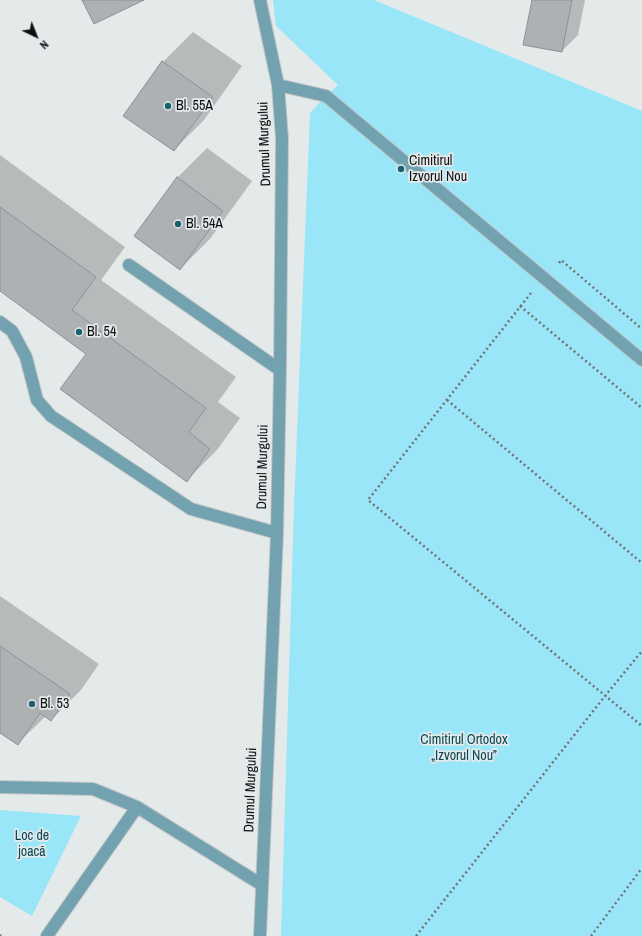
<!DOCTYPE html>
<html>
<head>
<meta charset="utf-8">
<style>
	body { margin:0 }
	#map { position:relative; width:642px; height:936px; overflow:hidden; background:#e4e9ea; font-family:"Archivo Narrow",sans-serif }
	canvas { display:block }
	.north { position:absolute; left:16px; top:16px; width:40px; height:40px; -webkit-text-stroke:3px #e4e9ea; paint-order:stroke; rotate:137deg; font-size:11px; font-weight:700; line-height:16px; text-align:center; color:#0e0f10 }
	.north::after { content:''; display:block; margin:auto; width:14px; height:18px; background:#0e0f10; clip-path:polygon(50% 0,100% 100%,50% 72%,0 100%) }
</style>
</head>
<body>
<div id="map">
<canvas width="642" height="936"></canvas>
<div class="north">N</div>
</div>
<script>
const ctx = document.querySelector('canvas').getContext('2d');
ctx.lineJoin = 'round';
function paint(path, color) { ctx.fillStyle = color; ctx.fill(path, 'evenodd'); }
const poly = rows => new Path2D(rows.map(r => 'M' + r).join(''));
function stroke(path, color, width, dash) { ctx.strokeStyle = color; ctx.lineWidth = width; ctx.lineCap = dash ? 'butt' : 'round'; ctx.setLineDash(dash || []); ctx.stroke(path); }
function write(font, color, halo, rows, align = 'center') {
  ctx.font = font + ' "Archivo Narrow",sans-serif'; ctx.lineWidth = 3.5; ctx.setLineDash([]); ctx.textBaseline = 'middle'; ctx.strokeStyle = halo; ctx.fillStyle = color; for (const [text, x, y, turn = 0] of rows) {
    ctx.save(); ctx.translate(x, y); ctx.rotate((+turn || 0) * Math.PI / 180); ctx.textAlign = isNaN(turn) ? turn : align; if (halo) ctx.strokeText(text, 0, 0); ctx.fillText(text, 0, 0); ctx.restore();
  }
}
paint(poly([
	[273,0,374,0,642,111,642,936,281,936,294,506,310,113,326,96,338,85,276,26],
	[0,810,81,816,32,916,0,897]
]), '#99e6f9');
paint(poly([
	[533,0,585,0,578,35,562,51],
	[193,32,242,66,204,120,174,150,125,116,163,62],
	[207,148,252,181,210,239,180,269,177,178],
	[0,155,125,247,101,280,236,377,218,402,240,418,217,450,187,480,87,354,0,290],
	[0,596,99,664,81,690,51,720,46,716,17,744,0,732]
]), '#0003');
const building = poly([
	[82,0,144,0,94,24,82,0],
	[532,0,572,0,562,52,523,45,532,0],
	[162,61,213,97,174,151,123,116,162,61],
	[177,177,223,211,180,270,134,236,177,177],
	[0,207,96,277,72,310,206,408,189,432,210,449,187,482,60,389,86,354,0,291,0,207],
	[0,646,70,694,51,721,40,713,18,745,0,733,0,646]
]);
paint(building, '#adb1b3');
stroke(building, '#8d9192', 1);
const minor = poly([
	[278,85,326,96,642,360],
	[129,265,280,370],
	[0,322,12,331,26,357,37,400,51,416,191,509,277,533],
	[0,787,93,789,137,807,262,885],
	[47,936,137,807],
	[260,936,277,533,280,370,282,138,278,85,260,0]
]);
stroke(minor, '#c2c6c7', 14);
stroke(poly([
	[559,263,561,260,642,329],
	[531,293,368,500,642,726],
	[520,306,642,408],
	[447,400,642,563],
	[0,935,1,936],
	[416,936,605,696,642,651],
	[591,936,642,868]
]), '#717475', 2.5, [2, 3]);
stroke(minor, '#72a2af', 12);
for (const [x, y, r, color] of [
	[168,106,4,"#196170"],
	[401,169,4,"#196170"],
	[178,224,4,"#196170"],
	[79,332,4,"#196170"],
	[32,704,4,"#196170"]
]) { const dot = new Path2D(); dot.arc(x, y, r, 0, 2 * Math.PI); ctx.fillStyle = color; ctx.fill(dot); stroke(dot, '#e4e9ea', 1.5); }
write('14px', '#0e0f10', '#e4e9ea', [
	["Bl. 55A",176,106],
	["Cimitirul",409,161],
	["Izvorul Nou",409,177],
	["Bl. 54A",186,224],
	["Bl. 54",87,332],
	["Bl. 53",40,704]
], 'left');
write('14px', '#0e0f10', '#e4e9ea', [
	["Drumul Murgului",265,144,-92],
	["Drumul Murgului",263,467,-89],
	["Drumul Murgului",251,790,-88]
]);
write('14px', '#094652', '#e4e9ea', [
	["Cimitirul Ortodox",464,740],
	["„Izvorul Nou”",464,756],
	["Loc de",32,836],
	["joacă",32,852]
]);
</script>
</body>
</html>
